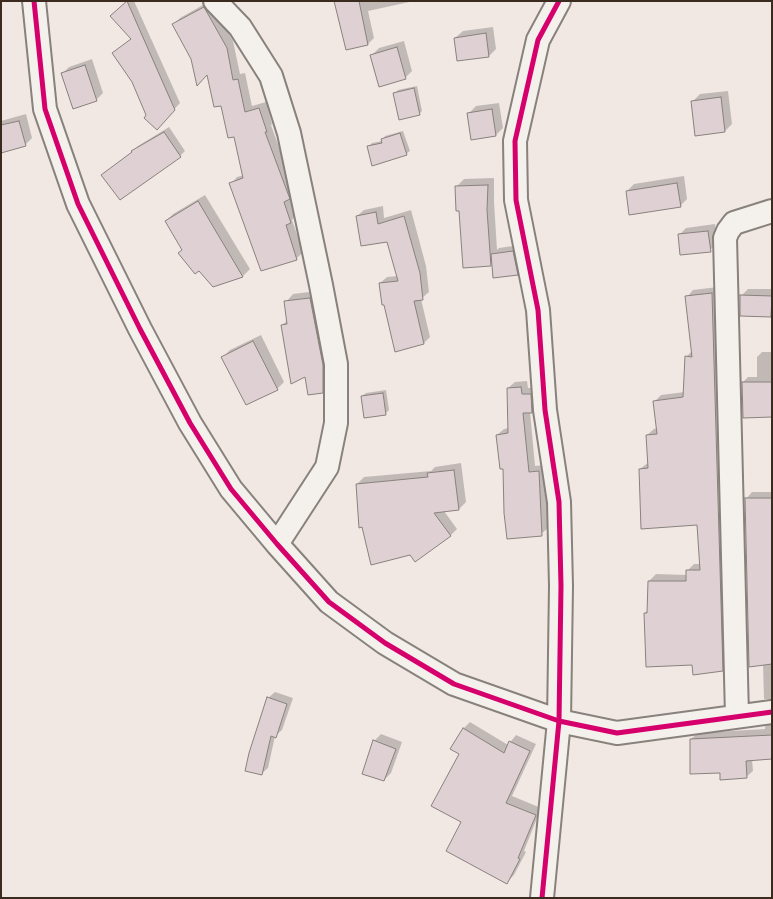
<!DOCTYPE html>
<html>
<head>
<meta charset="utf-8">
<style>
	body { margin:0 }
	#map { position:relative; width:773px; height:899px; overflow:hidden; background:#f1e8e4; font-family:"Indie Flower",sans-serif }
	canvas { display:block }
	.frame { position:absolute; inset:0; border:2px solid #3b2a1e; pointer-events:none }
</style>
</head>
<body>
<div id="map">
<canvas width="773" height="899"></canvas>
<div class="frame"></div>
</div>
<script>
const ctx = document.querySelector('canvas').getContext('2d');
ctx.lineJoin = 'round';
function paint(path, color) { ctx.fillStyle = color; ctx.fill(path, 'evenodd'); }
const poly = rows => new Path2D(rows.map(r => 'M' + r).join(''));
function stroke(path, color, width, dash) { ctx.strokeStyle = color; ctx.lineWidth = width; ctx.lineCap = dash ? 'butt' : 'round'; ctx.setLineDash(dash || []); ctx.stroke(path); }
paint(poly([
	[127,1,134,1,180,103,157,128,148,115,133,82,113,53,132,38,112,16],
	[210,1,233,41,240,74,245,73,252,106,266,102,272,124,271,125,295,192,290,197,297,215,292,220,303,252,296,259,231,184,237,177,244,175,235,136,208,73,192,59,173,25,180,18],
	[336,1,414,1,368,11,374,38,368,44,347,49],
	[493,27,496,49,489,56,455,38,463,31],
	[404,41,412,71,405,78,372,55,379,48],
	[92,59,103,93,96,100,62,74,69,67],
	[417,86,422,111,419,114,395,93,398,90],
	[728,91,732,124,725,131,693,101,700,94],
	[499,103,503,128,496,135,469,113,476,106],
	[26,114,32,138,25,145,1,152,1,121],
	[169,127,185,151,180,156,133,151,138,146],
	[403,131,410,151,406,154,369,146,372,143,382,141,385,136],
	[684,176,687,199,680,206,627,191,634,184],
	[494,178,494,202,497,250,499,248,520,245,524,267,517,274,493,262,490,265,460,210,457,186,464,179],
	[205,195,250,269,243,276,213,285,183,249,166,221,173,214],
	[383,206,384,218,411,210,426,266,429,292,421,299,430,337,424,343,380,283,387,277,398,276,388,241,357,216,364,210],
	[715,224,717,243,710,250,679,235,686,228],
	[718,287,729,663,722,669,693,664,645,613,648,610,649,581,656,574,688,575,687,571,694,564,701,564,699,524,640,469,649,462,647,435,654,429,657,428,655,401,661,395,685,392,686,357,693,350,687,297,693,290],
	[748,289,772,289,771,315,741,296],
	[317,291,329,384,322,391,282,325,288,320,286,302,293,294],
	[261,335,284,382,277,389,223,357,230,350],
	[762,352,772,352,772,416,743,382,748,377,757,377,757,357],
	[527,381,528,388,537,388,538,405,530,412,535,466,545,465,548,528,541,534,505,468,497,435,504,429,509,428,508,388,515,382],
	[386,390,389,410,386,413,362,396,366,393],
	[461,463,466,502,459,509,444,511,457,529,450,536,357,484,364,477,431,471,435,467],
	[752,492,772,492,772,699,764,699,763,664,746,499],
	[275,692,293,698,282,730,275,736,268,768,261,774,268,698],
	[772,720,772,758,752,759,753,771,746,777,691,739,698,733,765,729,765,727],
	[470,722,508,745,516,735,536,744,512,796,541,808,524,851,526,852,514,875,507,882,463,821,460,754,464,728],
	[381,734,402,742,391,773,384,780,374,741]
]), '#0003');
const building = poly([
	[127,1,175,110,157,130,144,118,146,115,132,82,112,53,131,39,110,16,127,1],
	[334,1,359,1,368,45,346,50,334,1],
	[204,7,227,48,233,80,238,79,245,112,259,108,267,132,265,132,290,199,284,202,291,223,286,225,297,260,261,271,229,183,243,178,234,137,228,138,221,106,214,107,207,75,197,86,191,59,172,24,204,7],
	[486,33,489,57,457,61,454,38,486,33],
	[397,47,406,79,379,87,370,55,397,47],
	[85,65,97,101,73,109,61,73,85,65],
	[414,88,420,115,399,120,393,93,414,88],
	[721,97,725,132,695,136,691,101,721,97],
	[492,109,496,136,471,140,467,113,492,109],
	[19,121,26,146,1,153,1,125,19,121],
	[164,132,181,157,120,200,101,175,132,152,131,151,164,132],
	[400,133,407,155,372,166,367,146,382,143,381,139,400,133],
	[677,183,681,207,629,215,626,191,677,183],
	[488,185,487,210,491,266,463,268,459,211,456,211,455,186,488,185],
	[198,201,243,277,213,287,199,271,195,274,178,253,182,250,165,221,198,201],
	[376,212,378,224,404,216,420,273,423,300,414,301,424,344,395,352,384,305,382,305,379,283,398,281,387,242,361,246,356,216,376,212],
	[708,231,711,252,680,255,678,234,708,231],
	[513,251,518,275,493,278,491,254,513,251],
	[712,293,723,671,693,675,692,665,646,667,644,613,647,613,648,581,686,581,686,570,700,570,697,525,641,529,639,469,648,468,646,435,657,434,653,401,683,397,685,356,692,357,685,296,712,293],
	[740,295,772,296,771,317,740,316,740,295],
	[310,298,323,365,323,393,308,395,305,377,291,384,281,325,287,324,284,301,310,298],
	[253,341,278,390,246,405,221,357,253,341],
	[742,382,772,382,772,417,743,418,742,382],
	[521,387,522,394,531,394,532,413,523,413,529,472,539,471,542,536,507,539,504,513,503,469,500,469,496,435,508,433,507,388,521,387],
	[383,393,386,415,364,418,361,396,383,393],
	[454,470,459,510,434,513,451,536,415,562,410,555,371,565,362,527,359,528,356,484,428,477,427,473,454,470],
	[745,498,772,498,772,664,749,667,745,498],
	[267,697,287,704,276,738,271,736,262,775,245,771,249,753,267,697],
	[463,728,504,753,509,741,530,751,506,803,536,815,518,858,520,859,507,884,446,851,461,822,431,806,459,754,450,749,463,728],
	[772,735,772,759,746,761,747,778,720,780,720,773,690,774,690,739,772,735],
	[373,740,396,749,384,781,362,774,373,740]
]);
paint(building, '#dfd1d3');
stroke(building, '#88817c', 1);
const minor = poly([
	[34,1,45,109,78,204,140,329,190,423,231,489,277,544,329,602,385,643,454,684,559,721,617,733,772,712],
	[215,1,240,27,271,76,289,133,321,285,336,364,336,423,327,467,277,544],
	[737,716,725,238,728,231,734,223,772,211],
	[542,898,559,721,561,586,559,502,545,410,538,310,516,200,515,141,538,40,559,1]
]);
stroke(minor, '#88817c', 26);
stroke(minor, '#f4f0eb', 22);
stroke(poly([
	[34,1,45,109,78,204,140,329,190,423,231,489,277,544,329,602,385,643,454,684,559,721,617,733,772,712],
	[542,898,559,721,561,586,559,502,545,410,538,310,516,200,515,141,538,40,559,1]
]), '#d6006c', 5);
</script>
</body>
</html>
